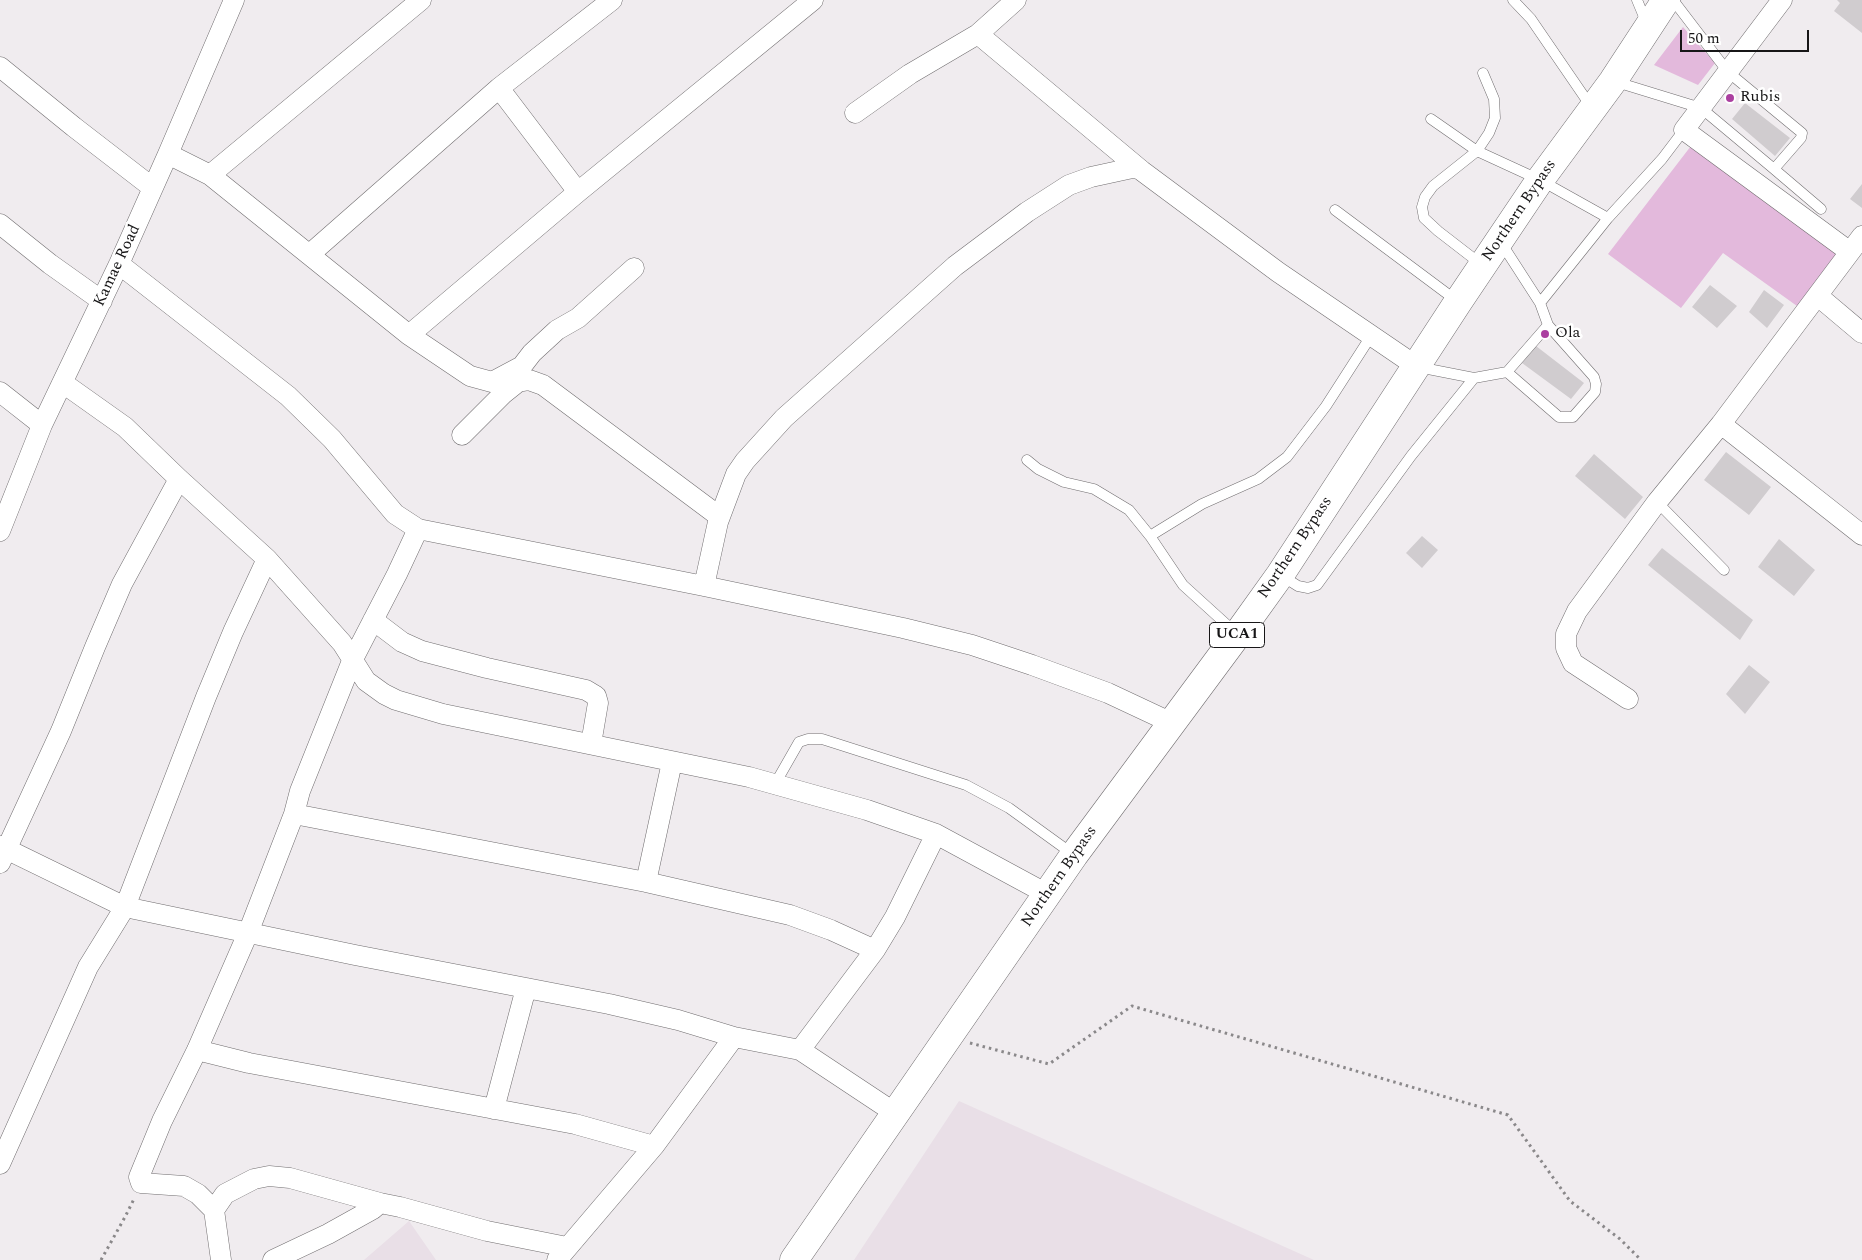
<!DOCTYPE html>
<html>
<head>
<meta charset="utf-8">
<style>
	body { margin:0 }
	#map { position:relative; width:1862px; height:1260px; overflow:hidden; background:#f0ecef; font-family:Spectral,serif }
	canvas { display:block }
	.scale { position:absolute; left:1680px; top:30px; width:129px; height:22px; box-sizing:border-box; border:2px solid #171617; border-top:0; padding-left:6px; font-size:15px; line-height:18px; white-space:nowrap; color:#171617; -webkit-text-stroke:4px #fff; paint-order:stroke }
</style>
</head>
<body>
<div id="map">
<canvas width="1862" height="1260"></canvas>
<div class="scale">50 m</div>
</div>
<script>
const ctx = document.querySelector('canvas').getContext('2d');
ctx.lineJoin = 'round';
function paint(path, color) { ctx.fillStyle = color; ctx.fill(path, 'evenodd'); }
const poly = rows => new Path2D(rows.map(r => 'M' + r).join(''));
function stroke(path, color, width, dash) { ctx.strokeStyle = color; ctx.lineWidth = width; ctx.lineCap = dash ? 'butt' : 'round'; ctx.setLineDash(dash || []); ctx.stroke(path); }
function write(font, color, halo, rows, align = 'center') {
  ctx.font = font + ' Spectral,serif'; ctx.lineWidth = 5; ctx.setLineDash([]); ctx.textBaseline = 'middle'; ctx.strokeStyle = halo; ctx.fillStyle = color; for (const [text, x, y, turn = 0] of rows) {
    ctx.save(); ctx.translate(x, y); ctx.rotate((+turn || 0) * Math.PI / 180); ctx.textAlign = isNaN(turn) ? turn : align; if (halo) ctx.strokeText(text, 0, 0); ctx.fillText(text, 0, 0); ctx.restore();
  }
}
paint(poly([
	[959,1101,1314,1260,854,1260],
	[409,1221,436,1260,364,1260]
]), '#e9dfe7');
paint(poly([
	[1683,27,1715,63,1698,85,1654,65],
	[1694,142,1840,251,1797,306,1723,253,1681,308,1608,254]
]), '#e3b9dc');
paint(poly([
	[1837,0,1862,0,1862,33,1834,11,1840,3],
	[1745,103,1790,138,1775,156,1732,119],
	[1862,184,1862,208,1850,199],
	[1710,285,1737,306,1717,328,1692,307],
	[1764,290,1784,305,1767,328,1749,312],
	[1536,346,1584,383,1571,399,1522,363],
	[1726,452,1771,487,1749,515,1704,480],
	[1594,454,1643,497,1625,519,1575,476],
	[1422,536,1438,550,1422,568,1406,553],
	[1779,539,1815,570,1794,596,1758,567],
	[1662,548,1753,620,1740,640,1648,565],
	[1749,665,1770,682,1745,714,1726,694]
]), '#d0cccf');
const service = poly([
	[1513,0,1531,19,1592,108],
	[1637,0,1647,24],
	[1613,81,1701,108,1774,169,1801,138,1802,133,1728,72,1673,0],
	[1431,119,1477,151,1540,180,1608,218],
	[1774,169,1821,209],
	[1335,210,1457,301],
	[1500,241,1540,303],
	[1482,265,1438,231,1424,218,1422,207,1425,197,1433,186,1477,151,1489,133,1495,118,1494,99,1483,73],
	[1418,367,1474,378],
	[1507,372,1559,417,1573,417,1595,392,1596,384,1594,377,1548,325],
	[1027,460,1038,469,1064,482,1094,489,1129,510,1150,536],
	[1657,502,1724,570],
	[1282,576,1298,586,1308,588,1317,585,1411,456,1474,378,1507,372,1548,325,1540,303,1608,218,1662,159,1684,130],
	[1237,634,1183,585,1150,536,1202,504,1258,479,1287,457,1326,406,1371,336],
	[775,784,799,742,808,739,822,739,966,785,1009,808,1074,855]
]);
const minor = poly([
	[1782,0,1684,130,1850,252],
	[978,34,1142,171,1278,272,1416,366],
	[0,67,74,127,153,188],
	[499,88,578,192],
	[855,113,910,74,978,34,1016,0],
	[168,154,210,175,409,335,470,376,492,382,522,366,532,353,557,330,578,318,634,268],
	[210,175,421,0],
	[0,224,50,264,102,301],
	[310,254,499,88,612,0],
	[119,264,288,396,332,439,395,514,418,529,704,586,903,628,972,645,1032,665,1108,693,1172,723],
	[1818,296,1862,333],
	[409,335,578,192,813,0],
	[63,383,125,427,179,479,267,559,342,643,366,681,384,694,396,700,443,714,749,777,867,810,936,834,1047,894],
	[0,392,42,425],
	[1721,424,1862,535],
	[462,435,503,394,518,382,529,380,543,385,720,517],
	[0,531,42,425,119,264,168,154,234,0],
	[704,586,718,522,736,474,745,461,784,418,955,266,1027,212,1069,185,1091,177,1137,167],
	[373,620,402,642,422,651,487,668,586,690,596,696,598,703,591,744],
	[1628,699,1573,663,1566,648,1566,634,1577,611,1657,502,1721,424,1862,236],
	[294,814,646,882,790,915,831,930,875,950],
	[0,846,125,907,355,955,609,1004,678,1020,734,1037,800,1050,895,1113],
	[0,863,61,731,95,647,122,584,179,479],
	[646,882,672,762],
	[197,1050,249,1063,575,1124,654,1146],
	[800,1050,875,950,895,917,936,834],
	[494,1109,526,988],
	[0,1164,88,967,125,907,206,697,233,632,267,559],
	[214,1210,198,1194,184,1186,141,1183,139,1177,162,1121,197,1050,248,933,294,814,300,791,352,661,397,574,418,529],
	[221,1260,214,1210,225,1194,254,1179,269,1176,290,1178,380,1203],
	[273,1260,328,1234,373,1209,380,1203,400,1207,487,1231,567,1247],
	[557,1260,654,1146,734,1037]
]);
const primary = poly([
	[794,1260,1074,855,1237,635,1280,575,1458,302,1540,180,1613,81,1666,0]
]);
stroke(service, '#706d6f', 11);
stroke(minor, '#706d6f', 21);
stroke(primary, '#706d6f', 29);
stroke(poly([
	[970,1043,1049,1064,1132,1006,1508,1115,1570,1201,1620,1239,1641,1260],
	[101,1260,125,1217,134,1199]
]), '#8a888a', 3, [2.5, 4]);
stroke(service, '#fff', 10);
stroke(minor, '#fff', 20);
stroke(primary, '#fff', 28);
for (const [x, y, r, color] of [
	[1730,98,5,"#ab3fa0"],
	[1545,334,5,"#ab3fa0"]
]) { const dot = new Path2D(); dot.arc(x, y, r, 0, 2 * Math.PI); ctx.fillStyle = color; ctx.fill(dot); stroke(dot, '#fff', 2); }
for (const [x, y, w] of [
	[1237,635,55]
]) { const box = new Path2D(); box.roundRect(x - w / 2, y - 12.5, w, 25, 4); ctx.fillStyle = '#fff'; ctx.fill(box); stroke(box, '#171617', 1); }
write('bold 15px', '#171617', null, [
	["UCA1",1237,635]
]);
write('16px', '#171617', '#fff', [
	["Rubis",1740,98],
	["Ola",1555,334]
], 'left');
write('16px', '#171617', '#fff', [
	["Northern Bypass",1520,211,-56],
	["Kamae Road",118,266,-65],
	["Northern Bypass",1296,548,-56],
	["Northern Bypass",1060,877,-55]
]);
</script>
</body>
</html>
